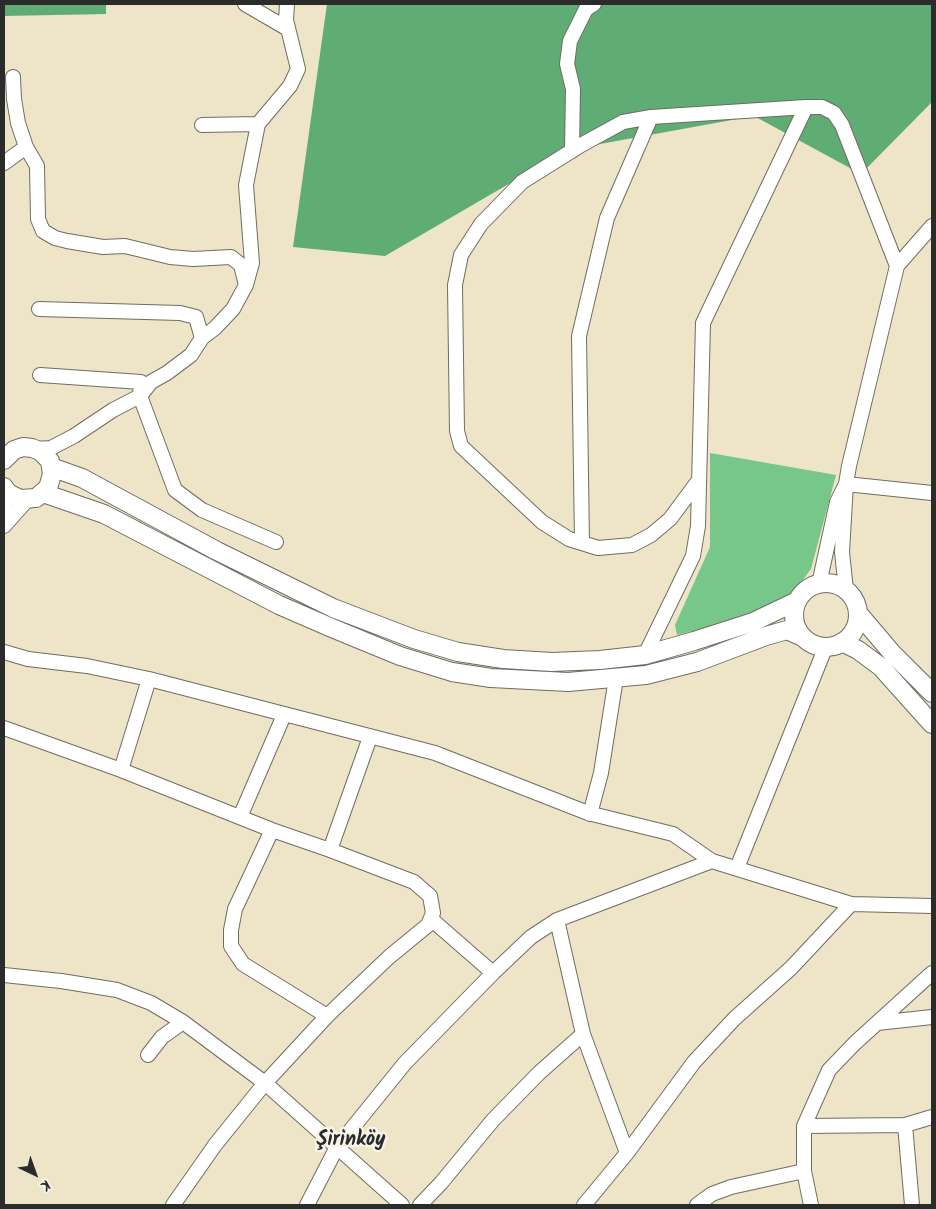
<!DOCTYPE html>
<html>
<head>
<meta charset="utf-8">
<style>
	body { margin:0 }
	#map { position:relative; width:936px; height:1209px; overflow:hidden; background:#eee4c7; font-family:Kalam,sans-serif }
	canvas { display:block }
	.frame { position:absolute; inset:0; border:5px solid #2b2b2b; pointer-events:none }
	.north { position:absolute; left:10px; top:1149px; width:50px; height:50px; -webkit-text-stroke:4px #f7f3e8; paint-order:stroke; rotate:138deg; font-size:14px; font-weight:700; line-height:20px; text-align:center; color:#2b2b2b }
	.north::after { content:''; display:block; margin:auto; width:18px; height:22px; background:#2b2b2b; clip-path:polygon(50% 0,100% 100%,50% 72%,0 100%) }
</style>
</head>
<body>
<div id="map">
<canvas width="936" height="1209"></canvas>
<div class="frame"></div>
<div class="north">K</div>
</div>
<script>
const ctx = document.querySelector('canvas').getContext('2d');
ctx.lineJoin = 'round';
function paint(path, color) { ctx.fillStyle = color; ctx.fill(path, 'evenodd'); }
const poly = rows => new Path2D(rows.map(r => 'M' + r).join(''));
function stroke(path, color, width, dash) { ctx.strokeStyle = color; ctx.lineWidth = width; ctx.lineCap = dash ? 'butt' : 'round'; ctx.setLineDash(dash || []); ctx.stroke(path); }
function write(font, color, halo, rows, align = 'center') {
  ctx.font = font + ' Kalam,sans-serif'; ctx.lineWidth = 5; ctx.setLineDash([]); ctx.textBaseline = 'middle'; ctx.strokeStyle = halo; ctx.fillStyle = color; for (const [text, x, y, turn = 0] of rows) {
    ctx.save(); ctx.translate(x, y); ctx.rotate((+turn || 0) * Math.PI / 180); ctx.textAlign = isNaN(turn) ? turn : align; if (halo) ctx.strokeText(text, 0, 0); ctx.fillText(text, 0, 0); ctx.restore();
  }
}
paint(poly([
	[710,453,836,475,811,569,796,589,777,603,713,626,677,635,675,625,710,547]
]), '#76c789');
paint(poly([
	[4,4,106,4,106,14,4,16],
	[327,4,932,4,932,102,861,174,754,116,567,150,385,256,293,247]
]), '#60ac75');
const minor = poly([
	[245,4,288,29],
	[13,77,14,99,18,123,26,147,37,166,38,219,43,231,55,238,67,241,103,247,125,246,170,257,193,259,231,257,241,265,246,285],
	[202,125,258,124],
	[572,151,573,89,567,64,570,41,586,9,594,4],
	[4,163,26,147],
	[932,226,897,266,849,466,846,484,932,493],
	[202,338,215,328,233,309,246,285,252,263,246,185,258,124,290,86,298,69,286,20,287,4],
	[40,375,141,382,140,396,175,490,202,510,276,542],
	[36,449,51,448,74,436,113,410,140,396,151,382,167,373,191,355,202,338,196,317,180,313,39,309],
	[699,480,670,519,651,535,632,545,598,548,569,539,542,522,461,446,457,431,455,285,461,255,481,224,522,182,581,145,623,122,651,117,806,107,822,107,834,113,842,125,897,266],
	[4,512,8,493],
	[4,526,28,499],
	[582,543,579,336,607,218,651,117],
	[819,584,837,502,846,484,842,552,846,590],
	[4,652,28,659,87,666,149,679,435,753,588,813,673,834,712,861,851,904,932,906],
	[645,655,693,556,698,526,703,323,806,107],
	[4,728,121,770,272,830,330,850,414,882,430,896,433,913,428,925,389,957,327,1016,265,1083,215,1145,173,1205],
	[121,770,149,679],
	[590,814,601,773,616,678],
	[240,817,284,715],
	[272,830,235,909,231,930,231,946,243,964,327,1016],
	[330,850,370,737],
	[737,868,826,646],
	[431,919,493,973],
	[557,920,583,1034,627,1153],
	[4,975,61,981,117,990,151,1003,183,1022,265,1083,402,1205],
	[877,1023,932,1017],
	[148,1055,162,1037,183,1022],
	[905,1125,912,1205],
	[804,1126,905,1125,932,1117],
	[307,1205,337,1147,405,1063,493,973,531,937,557,920,712,861],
	[420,1205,441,1183,493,1120,539,1073,583,1034],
	[584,1205,627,1153,694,1062,734,1019,791,968,851,904],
	[697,1205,712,1194,731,1187,804,1171],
	[811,1205,804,1171,804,1126,829,1070,855,1043,932,973]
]);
const major = poly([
	[4,460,14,450,23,447,32,448,40,451,50,461,52,474,48,488,36,498,20,499,8,493,4,487],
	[51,467,82,478,217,551,333,608,414,639,458,652,503,659,552,662,600,660,645,655,694,641,753,622,797,601],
	[43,493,104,514,279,605,332,628,400,656,452,672,491,678,568,682,646,675,697,662,766,636,787,630,803,637],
	'794 615a32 32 0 1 1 64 0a32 32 0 1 1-64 0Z',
	[858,613,892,653,932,693],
	[842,642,858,650,881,667,932,724]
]);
stroke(minor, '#6f6c62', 16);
stroke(major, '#6f6c62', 20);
stroke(minor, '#fff', 14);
stroke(major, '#fff', 18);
write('bold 20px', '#2b2b2b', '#f7f3e8', [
	["Şirinköy",351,1142]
]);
</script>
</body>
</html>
